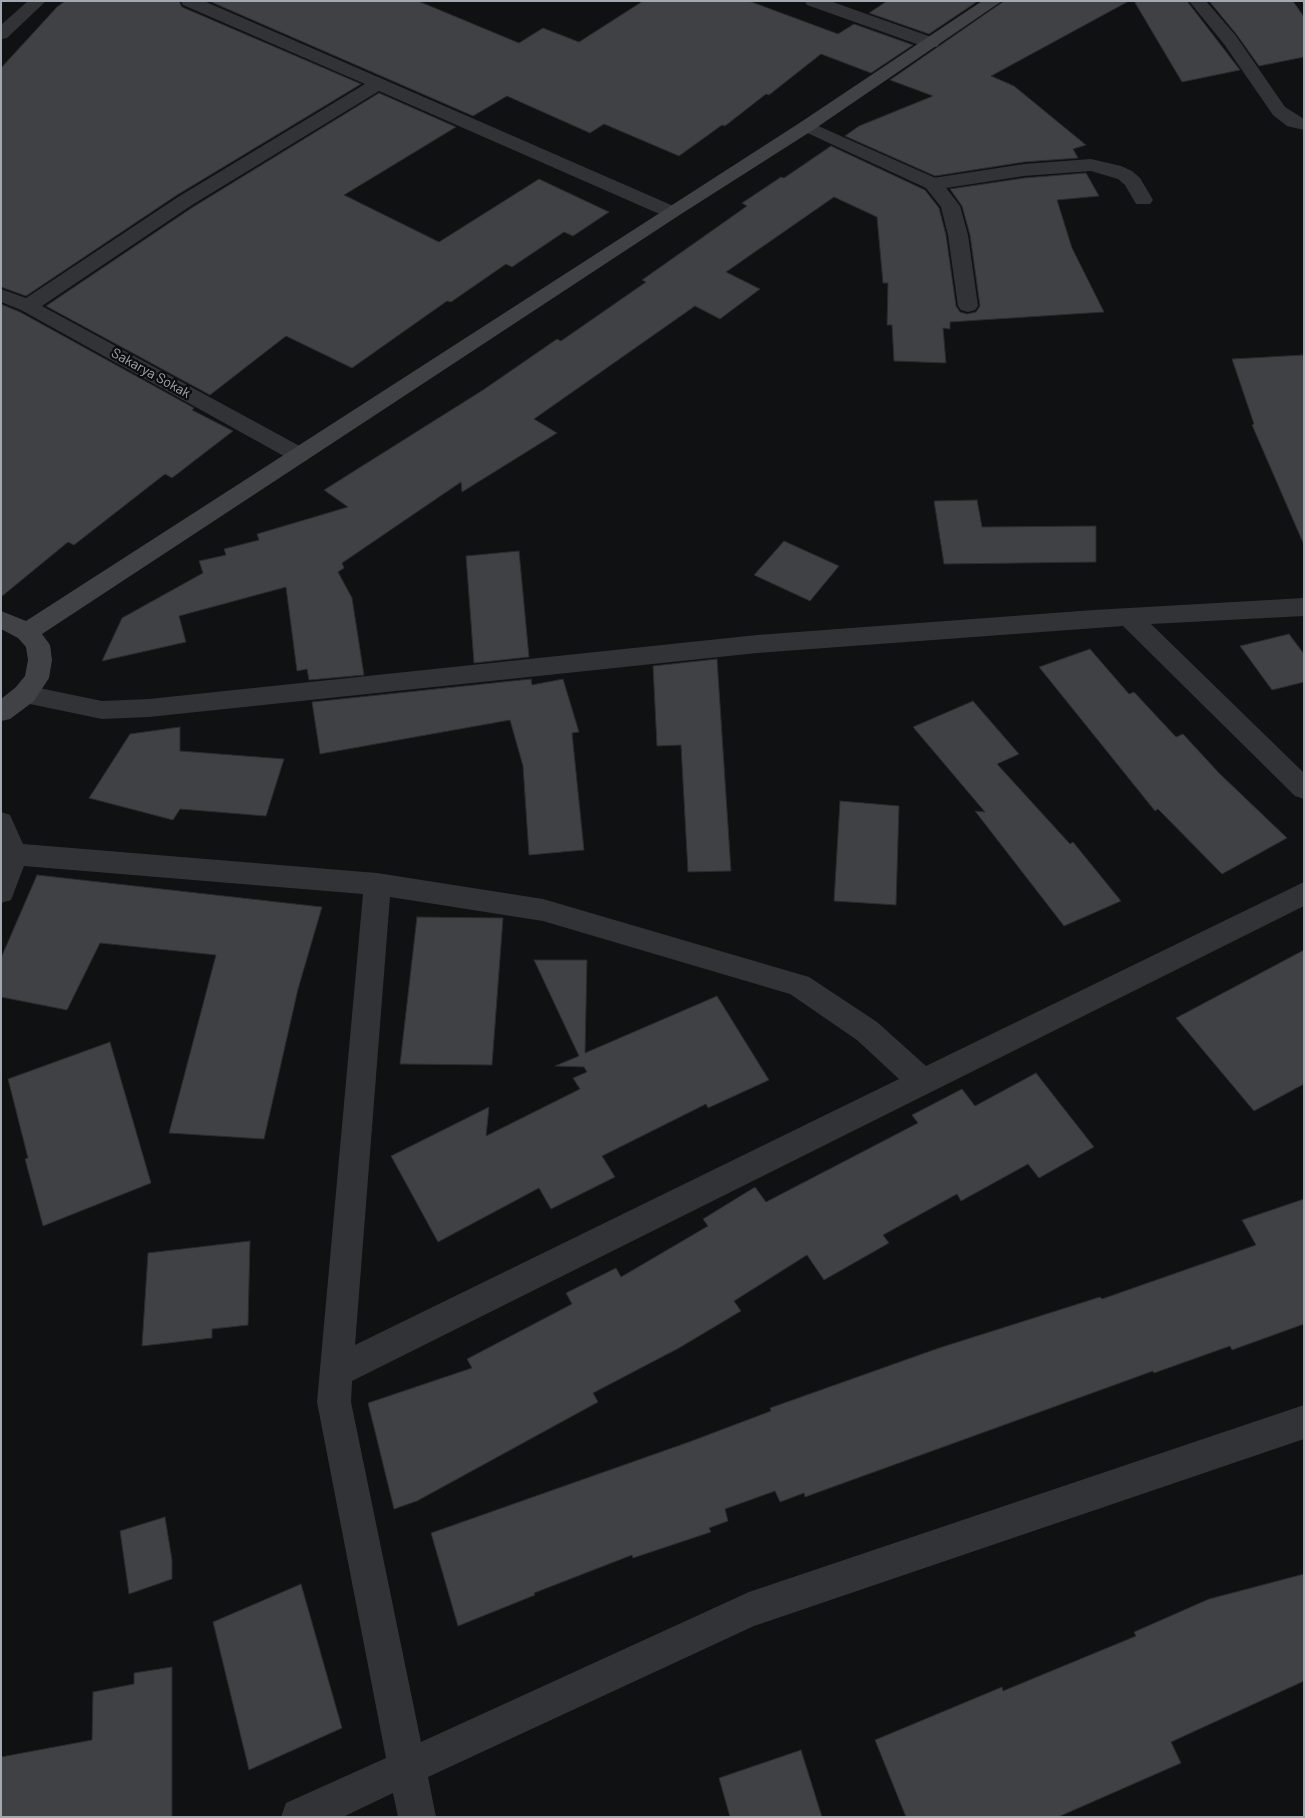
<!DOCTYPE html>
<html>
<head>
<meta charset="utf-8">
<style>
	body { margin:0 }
	#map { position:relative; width:1305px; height:1818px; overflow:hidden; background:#101112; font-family:Barlow,sans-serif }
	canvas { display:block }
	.frame { position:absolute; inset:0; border:2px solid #a3a9b1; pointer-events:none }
</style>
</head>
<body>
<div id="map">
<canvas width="1305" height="1818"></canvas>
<div class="frame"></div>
</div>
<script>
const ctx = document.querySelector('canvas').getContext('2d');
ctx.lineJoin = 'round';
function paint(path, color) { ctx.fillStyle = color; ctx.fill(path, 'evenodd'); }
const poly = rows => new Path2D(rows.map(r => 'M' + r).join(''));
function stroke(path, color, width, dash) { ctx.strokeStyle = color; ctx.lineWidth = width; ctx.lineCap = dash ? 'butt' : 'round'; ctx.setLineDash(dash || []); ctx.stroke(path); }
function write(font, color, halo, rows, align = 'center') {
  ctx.font = font + ' Barlow,sans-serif'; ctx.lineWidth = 4.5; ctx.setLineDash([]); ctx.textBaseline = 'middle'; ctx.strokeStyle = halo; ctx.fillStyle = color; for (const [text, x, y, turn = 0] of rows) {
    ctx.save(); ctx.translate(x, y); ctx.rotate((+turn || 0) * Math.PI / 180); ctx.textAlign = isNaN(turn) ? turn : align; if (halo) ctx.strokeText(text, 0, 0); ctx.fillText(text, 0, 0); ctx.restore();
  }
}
const building = poly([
	[65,1,179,1,182,7,361,84,177,195,26,296,1,287,1,68,57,7,65,1],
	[209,1,418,1,519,43,543,28,579,42,643,1,749,1,838,34,854,24,913,45,871,73,821,54,769,95,766,94,725,126,722,125,679,156,604,124,590,133,507,96,473,116,209,1],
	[887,1,978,1,929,34,869,13,887,1],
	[1004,1,1129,1,991,76,1014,86,1086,145,1073,149,1078,158,1024,162,935,176,845,136,859,126,933,96,890,80,1004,1],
	[1134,1,1187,1,1240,70,1182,82,1134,1],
	[1209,1,1293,1,1304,17,1304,57,1259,66,1237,35,1209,1],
	[379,93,456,127,344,195,439,242,539,179,609,212,573,236,564,232,512,267,506,264,451,302,447,301,352,368,286,336,210,395,46,306,193,207,379,93],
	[831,146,925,190,939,208,946,235,956,306,960,312,967,314,976,312,980,306,970,235,962,206,950,189,1024,178,1086,173,1099,196,1057,200,1072,248,1104,312,950,322,950,329,943,328,946,363,894,361,892,325,887,325,888,283,883,283,877,217,834,197,726,272,760,289,720,319,695,306,534,419,557,433,462,492,461,482,342,563,344,568,338,572,352,598,364,675,309,680,307,669,297,671,286,587,179,616,186,642,102,661,122,618,203,573,199,561,226,555,224,549,259,540,257,534,348,507,324,490,483,390,557,339,561,341,646,282,642,280,747,206,742,203,781,177,784,178,831,146],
	[1,304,20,312,194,408,192,410,233,431,172,478,165,474,74,545,68,542,1,597,1,304],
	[1304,355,1304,545,1252,425,1254,424,1232,359,1304,355],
	[977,500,982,527,1096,526,1096,562,944,564,934,501,977,500],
	[784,541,839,566,810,601,754,575,784,541],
	[519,551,529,657,474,663,466,556,519,551],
	[1289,634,1304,654,1304,682,1272,690,1240,646,1289,634],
	[1090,649,1129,694,1134,692,1176,737,1183,734,1219,773,1287,838,1222,874,1158,809,1155,811,1039,667,1090,649],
	[717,659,731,871,688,872,681,745,657,746,653,666,717,659],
	[531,679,532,685,563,679,579,732,572,733,584,850,529,855,523,766,510,720,320,754,312,702,531,679],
	[973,701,1019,754,997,764,1070,844,1073,842,1121,901,1064,926,975,811,985,812,913,727,973,701],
	[180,727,180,751,284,759,266,816,180,809,173,820,89,798,130,734,180,727],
	[840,801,899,806,896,905,834,901,840,801],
	[37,875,322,907,298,989,264,1139,169,1133,216,955,100,943,67,1010,1,997,1,958,37,875],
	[417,917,503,918,492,1065,400,1064,417,917],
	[1304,950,1304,1084,1254,1111,1176,1018,1304,950],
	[534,960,587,960,585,1053,717,996,769,1080,708,1108,706,1104,602,1156,615,1177,551,1209,539,1188,438,1242,391,1156,489,1107,486,1136,580,1089,573,1078,587,1072,584,1067,555,1066,579,1056,534,960],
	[110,1042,151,1183,43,1226,25,1159,28,1158,8,1079,110,1042],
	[1036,1073,1094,1147,1039,1178,1028,1164,961,1201,957,1194,883,1235,889,1243,824,1280,807,1255,734,1301,741,1311,679,1348,593,1393,598,1402,417,1501,394,1509,368,1403,472,1368,467,1359,572,1304,566,1293,616,1268,621,1277,708,1226,703,1219,755,1187,766,1202,918,1123,912,1115,962,1089,975,1106,1036,1073],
	[1304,1199,1304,1324,1232,1350,1230,1346,1154,1373,1153,1371,805,1497,804,1493,780,1502,775,1491,725,1509,728,1521,709,1528,711,1532,633,1558,632,1555,534,1593,535,1595,458,1626,431,1533,689,1442,771,1411,770,1408,939,1348,1100,1297,1102,1299,1256,1245,1242,1220,1304,1199],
	[250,1241,248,1325,212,1329,212,1338,142,1346,148,1253,250,1241],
	[165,1517,172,1560,172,1579,129,1594,120,1531,165,1517],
	[1304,1574,1304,1681,1171,1742,1181,1763,1058,1817,906,1817,875,1740,1002,1687,1003,1691,1136,1636,1134,1632,1209,1599,1304,1574],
	[301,1584,342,1728,249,1770,213,1622,301,1584],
	[172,1667,172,1817,1,1817,1,1757,92,1740,93,1692,134,1684,134,1673,172,1667],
	[801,1750,822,1817,730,1817,719,1778,801,1750]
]);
paint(building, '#3f4145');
stroke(building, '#2b2b2d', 1);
paint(poly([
	[1091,159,1121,166,1132,171,1140,178,1153,200,1150,204,1136,204,1125,185,1118,179,1091,171,1024,176,933,190,926,188,924,184,926,180,933,178,1024,164,1091,159]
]), '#323336');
paint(poly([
	[28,1,46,1,7,38,1,39,1,25,28,1],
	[181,1,204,1,678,208,681,212,678,216,671,218,664,216,379,91,192,205,42,306,307,450,310,455,307,460,299,462,291,460,21,310,1,302,1,289,26,298,178,197,365,84,183,5,181,1],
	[805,1,830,1,937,39,940,43,937,47,925,47,807,5,805,1],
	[1189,1,1206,1,1236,36,1285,107,1304,119,1304,130,1287,126,1273,115,1224,44,1189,1],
	[807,121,940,180,960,206,968,235,978,306,975,310,968,312,961,310,958,306,948,235,941,207,926,188,801,130,798,126,801,122,807,121],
	[1304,598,1304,616,1151,624,1304,773,1304,799,1295,796,1123,626,757,653,149,717,102,719,25,703,16,701,13,694,16,687,25,685,102,701,149,699,757,635,1094,610,1304,598],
	[1,812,10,815,23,844,377,873,543,899,809,977,877,1022,926,1066,1304,882,1304,906,352,1381,351,1402,421,1742,749,1592,1304,1405,1304,1439,754,1626,428,1777,436,1817,398,1817,393,1793,343,1817,281,1817,286,1803,386,1758,317,1402,363,894,24,866,11,900,1,903,1,812],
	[390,897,543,921,790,994,857,1040,899,1079,355,1345,390,897]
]), '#323336');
paint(poly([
	[982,1,1002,1,813,130,678,216,42,634,50,645,52,660,49,678,34,701,10,719,1,721,1,699,16,687,25,676,28,660,26,647,18,638,1,629,1,611,26,621,801,122,982,1]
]), '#404246');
write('14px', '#a3a9b1', '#0b0c0d', [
	["Sakarya Sokak",151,373,29]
]);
</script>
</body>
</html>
